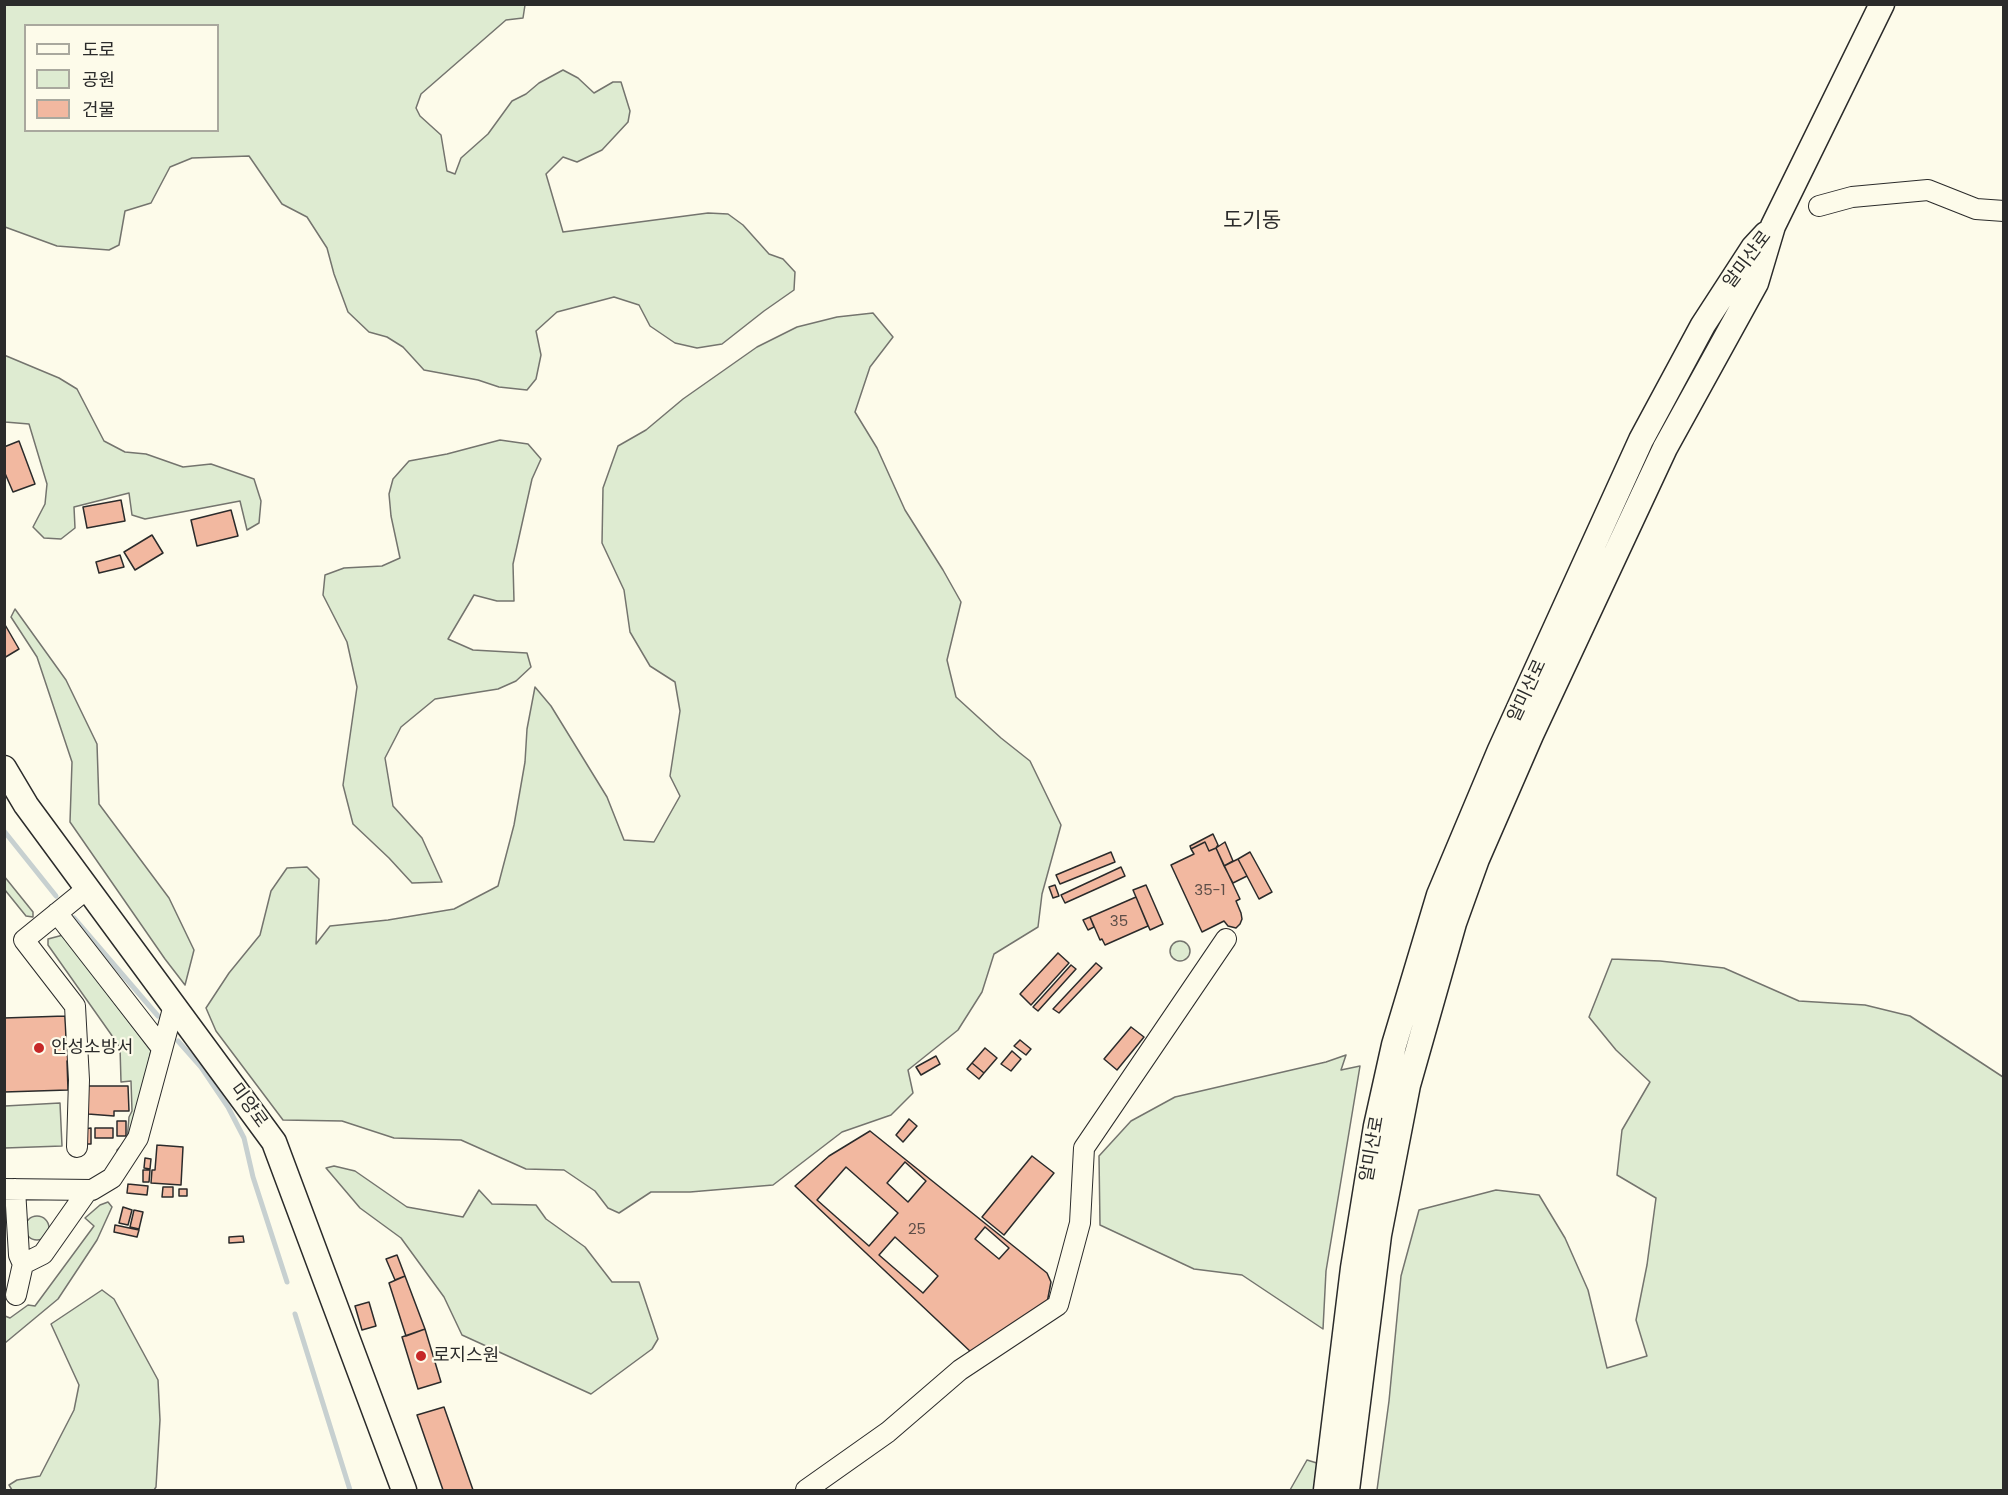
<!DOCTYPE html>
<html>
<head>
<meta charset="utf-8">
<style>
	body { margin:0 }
	#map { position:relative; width:2008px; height:1495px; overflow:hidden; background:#fdfbea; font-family:Poppins,"Noto Sans KR",sans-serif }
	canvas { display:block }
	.frame { position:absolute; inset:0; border:6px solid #2b2b2b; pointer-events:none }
	.legend { position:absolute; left:24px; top:24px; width:195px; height:108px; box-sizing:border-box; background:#fdfbea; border:2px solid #a9a89e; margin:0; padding:8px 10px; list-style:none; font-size:18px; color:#2b2b2b }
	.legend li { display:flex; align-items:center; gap:12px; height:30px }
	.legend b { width:30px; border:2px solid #a9a89e }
</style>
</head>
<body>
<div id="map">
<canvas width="2008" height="1495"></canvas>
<div class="frame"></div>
<ul class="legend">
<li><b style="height:8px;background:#fdfbea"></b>도로</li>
<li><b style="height:16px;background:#deebd1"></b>공원</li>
<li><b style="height:16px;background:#f2b8a0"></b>건물</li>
</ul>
</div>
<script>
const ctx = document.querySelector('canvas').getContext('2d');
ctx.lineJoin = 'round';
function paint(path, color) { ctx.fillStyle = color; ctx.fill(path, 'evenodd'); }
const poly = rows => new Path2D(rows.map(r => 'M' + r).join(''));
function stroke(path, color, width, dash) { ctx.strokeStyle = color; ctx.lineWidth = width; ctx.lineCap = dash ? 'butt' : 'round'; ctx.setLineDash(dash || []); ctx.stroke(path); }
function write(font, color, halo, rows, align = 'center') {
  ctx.font = font + ' Poppins,"Noto Sans KR",sans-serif'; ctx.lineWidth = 4.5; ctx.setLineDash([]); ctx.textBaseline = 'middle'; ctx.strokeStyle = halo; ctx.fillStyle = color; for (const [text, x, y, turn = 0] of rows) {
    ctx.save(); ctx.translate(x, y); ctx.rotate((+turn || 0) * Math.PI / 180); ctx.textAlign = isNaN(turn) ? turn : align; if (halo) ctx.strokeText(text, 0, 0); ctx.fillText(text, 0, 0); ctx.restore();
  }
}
const green = poly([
	[5,4,525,5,523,18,506,20,421,94,416,108,420,116,441,135,447,171,455,174,461,158,488,134,512,101,526,94,539,83,563,70,578,78,594,93,613,82,621,82,630,111,628,122,602,150,577,162,563,157,546,174,563,232,708,213,728,214,743,225,769,254,783,259,795,272,794,290,764,311,722,344,697,348,675,343,650,326,639,305,614,297,557,312,536,331,541,355,536,379,527,390,499,387,478,380,424,370,403,347,387,337,369,332,348,312,334,274,327,248,307,217,282,204,249,156,192,158,170,167,151,203,125,211,119,245,109,250,57,246,5,227,5,4],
	[26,26,218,26,218,130,26,130,26,26],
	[873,313,893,337,870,367,855,412,877,448,905,510,943,570,961,602,947,660,956,697,1001,738,1030,761,1061,825,1042,894,1038,927,994,954,982,992,958,1030,908,1070,913,1093,891,1115,842,1132,773,1185,690,1192,651,1192,619,1213,608,1208,595,1191,564,1170,526,1169,461,1140,394,1138,342,1121,283,1120,216,1031,206,1008,229,973,260,935,271,891,287,868,307,867,319,879,316,944,330,926,388,920,454,909,498,886,514,825,525,762,527,729,535,687,551,706,607,797,624,840,654,842,680,796,670,776,680,711,675,682,650,666,630,632,624,590,602,543,603,488,618,446,646,430,683,399,757,347,797,327,837,317,873,313],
	[4,355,59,378,77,389,104,441,125,452,146,454,183,467,211,464,254,479,261,501,259,523,247,530,240,501,145,519,132,515,129,493,74,507,75,528,61,539,44,538,33,527,45,504,47,484,29,424,5,422,4,355],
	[500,440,528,444,541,459,532,479,513,564,514,601,497,601,474,595,448,639,473,650,527,653,531,667,516,681,498,689,435,699,401,727,385,758,393,806,422,838,442,882,412,883,389,858,353,824,343,785,357,687,347,642,323,595,325,575,344,568,382,566,400,558,391,516,389,494,393,479,409,461,447,454,500,440],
	[15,609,66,680,97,744,99,804,169,898,194,950,185,985,165,959,70,822,72,762,37,657,11,617,15,609],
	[4,876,33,912,33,917,26,916,5,890,4,876],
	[63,935,151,1051,134,1130,118,1158,117,1150,127,1140,129,1117,132,1111,131,1081,121,1082,120,1047,48,945,48,939,63,935],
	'1170 951a10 10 0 1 1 20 0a10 10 0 1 1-20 0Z',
	[1612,959,1660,961,1724,968,1799,1001,1865,1005,1910,1016,2003,1077,2003,1490,1377,1490,1389,1401,1401,1276,1419,1210,1496,1190,1539,1195,1565,1238,1588,1290,1607,1368,1647,1356,1636,1320,1647,1265,1656,1198,1617,1175,1622,1130,1650,1082,1616,1050,1589,1017,1612,959],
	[1346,1055,1341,1070,1360,1066,1326,1271,1323,1329,1242,1275,1194,1269,1100,1225,1099,1156,1131,1121,1175,1097,1326,1062,1346,1055],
	[60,1103,62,1146,5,1148,5,1106,60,1103],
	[334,1166,355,1171,407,1207,463,1217,479,1190,492,1204,536,1205,546,1219,585,1247,612,1282,639,1282,658,1339,652,1349,591,1394,462,1335,444,1297,401,1238,360,1208,326,1168,334,1166],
	[108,1202,112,1207,97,1240,58,1299,5,1343,5,1316,10,1318,28,1305,35,1306,94,1226,85,1218,100,1205,108,1202],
	'25 1228a12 12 0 1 1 24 0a12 12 0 1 1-24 0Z',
	[102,1290,114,1299,158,1380,160,1420,156,1487,154,1490,12,1490,9,1485,17,1480,40,1476,74,1410,79,1385,51,1324,102,1290],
	[1307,1460,1320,1464,1316,1490,1290,1490,1307,1460]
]);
paint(green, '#deebd1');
stroke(green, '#74746e', 1.5);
stroke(poly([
	[4,831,56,896],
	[74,918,158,1016],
	[178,1041,201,1067,228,1107,244,1138,253,1177,287,1282],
	[295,1314,350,1490]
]), '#c7d0d0', 5);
const building = poly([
	[19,441,35,484,13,492,4,471,4,447,19,441],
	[121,500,125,521,87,528,83,507,121,500],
	[231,510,238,536,197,546,191,520,231,510],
	[152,535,163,553,135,570,124,552,152,535],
	[120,555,124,567,99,573,96,562,120,555],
	[4,623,19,649,4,658,4,623],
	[1213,834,1218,845,1216,848,1209,851,1205,842,1191,849,1190,846,1213,834],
	[1205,842,1209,851,1216,848,1240,899,1236,901,1241,913,1242,919,1240,924,1236,928,1228,926,1224,921,1202,932,1171,865,1194,854,1191,849,1205,842],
	[1225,842,1233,861,1224,866,1216,848,1225,842],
	[1111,852,1115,862,1060,884,1056,875,1111,852],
	[1250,852,1272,892,1259,899,1238,859,1250,852],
	[1238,859,1247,876,1233,883,1224,866,1238,859],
	[1121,867,1125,876,1065,903,1061,895,1121,867],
	[1055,885,1059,896,1053,898,1049,887,1055,885],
	[1146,885,1163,924,1150,930,1133,890,1146,885],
	[1136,897,1148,926,1105,945,1102,939,1100,940,1090,917,1136,897],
	[1090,917,1094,927,1088,930,1083,920,1090,917],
	[1058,953,1069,963,1031,1005,1020,994,1058,953],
	[1096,963,1102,968,1059,1013,1053,1009,1096,963],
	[1071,965,1076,969,1038,1011,1033,1007,1071,965],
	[65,1016,66,1039,70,1039,71,1060,67,1061,68,1090,4,1092,4,1018,65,1016],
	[1131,1027,1144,1037,1117,1070,1104,1059,1131,1027],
	[1020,1040,1031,1049,1026,1055,1014,1046,1020,1040],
	[985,1048,997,1058,984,1073,972,1063,985,1048],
	[1012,1051,1021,1059,1011,1071,1001,1064,1012,1051],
	[936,1056,940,1064,921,1075,916,1067,936,1056],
	[972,1063,984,1073,979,1079,967,1069,972,1063],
	[87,1086,128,1086,129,1111,114,1111,114,1116,88,1114,87,1086],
	[909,1119,917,1126,903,1142,896,1135,909,1119],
	[117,1121,126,1121,126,1136,117,1136,117,1121],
	[91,1128,91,1144,84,1144,84,1129,91,1128],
	[95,1128,113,1128,113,1138,95,1138,95,1128],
	[870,1131,1047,1273,1051,1282,1047,1303,972,1353,795,1186,829,1156,870,1131],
	[157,1145,183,1147,181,1185,151,1183,152,1170,155,1170,157,1145],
	[1032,1156,1054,1173,1004,1235,982,1217,1032,1156],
	[145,1158,151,1159,150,1169,144,1168,145,1158],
	[905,1162,926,1181,908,1202,887,1183,905,1162],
	[846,1167,898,1213,869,1246,817,1200,846,1167],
	[143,1170,150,1170,149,1182,143,1182,143,1170],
	[128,1184,148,1186,147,1195,127,1193,128,1184],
	[163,1187,173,1187,173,1197,162,1197,163,1187],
	[179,1189,187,1189,187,1196,179,1196,179,1189],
	[123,1207,132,1210,128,1225,119,1223,123,1207],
	[134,1210,143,1212,139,1229,130,1227,134,1210],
	[115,1225,139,1230,137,1237,114,1232,115,1225],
	[985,1227,1009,1248,999,1259,975,1239,985,1227],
	[243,1236,244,1242,229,1243,229,1237,243,1236],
	[895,1237,938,1276,923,1293,879,1255,895,1237],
	[397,1255,405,1276,395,1280,386,1259,397,1255],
	[405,1276,425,1329,406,1336,389,1283,405,1276],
	[369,1302,376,1326,362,1330,355,1306,369,1302],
	[425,1329,441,1382,418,1389,402,1337,425,1329],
	[444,1407,473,1490,443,1490,417,1415,444,1407]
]);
paint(building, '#f2b8a0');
stroke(building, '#2b2b2b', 1.5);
const minor = poly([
	[1819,206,1852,197,1928,190,1976,209,2004,211],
	[57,913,162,1048],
	[77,1147,79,1080,75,1006,24,940,88,888],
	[4,1189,92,1190,112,1178,138,1138,174,1005],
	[15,1189,19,1255,23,1264,16,1295],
	[23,1264,43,1254,88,1190],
	[806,1490,888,1432,960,1370,1058,1305,1080,1223,1084,1148,1226,939]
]);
const major = poly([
	[4,768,26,805,274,1142,404,1490],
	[1326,1490,1353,1268,1376,1126,1394,1045,1439,895,1500,750,1641,440,1703,325,1753,248,1766,234],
	[1347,1490,1379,1235,1408,1085,1454,923,1477,859,1531,735,1665,448,1756,283,1773,226,1882,4]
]);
stroke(minor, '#2b2b2b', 22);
stroke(major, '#2b2b2b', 27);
stroke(minor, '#fdfbea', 20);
stroke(major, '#fdfbea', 24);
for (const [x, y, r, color] of [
	[39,1048,6,"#c62828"],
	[421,1356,6,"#c62828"]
]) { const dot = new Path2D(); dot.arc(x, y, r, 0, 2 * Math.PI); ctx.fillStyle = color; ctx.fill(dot); stroke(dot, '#fdfbea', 2); }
write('15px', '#5d4e48', null, [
	["35-1",1210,891],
	["35",1119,922],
	["25",917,1230]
]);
write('18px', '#2b2b2b', '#fdfbea', [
	["알미산로",1748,260,-53],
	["알미산로",1528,691,-65],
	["미양로",248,1106,54],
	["알미산로",1373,1149,-80]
]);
write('18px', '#2b2b2b', '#fdfbea', [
	["안성소방서",51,1048],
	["로지스원",433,1356]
], 'left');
write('21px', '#2b2b2b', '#fdfbea', [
	["도기동",1252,222]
]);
</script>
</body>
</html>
